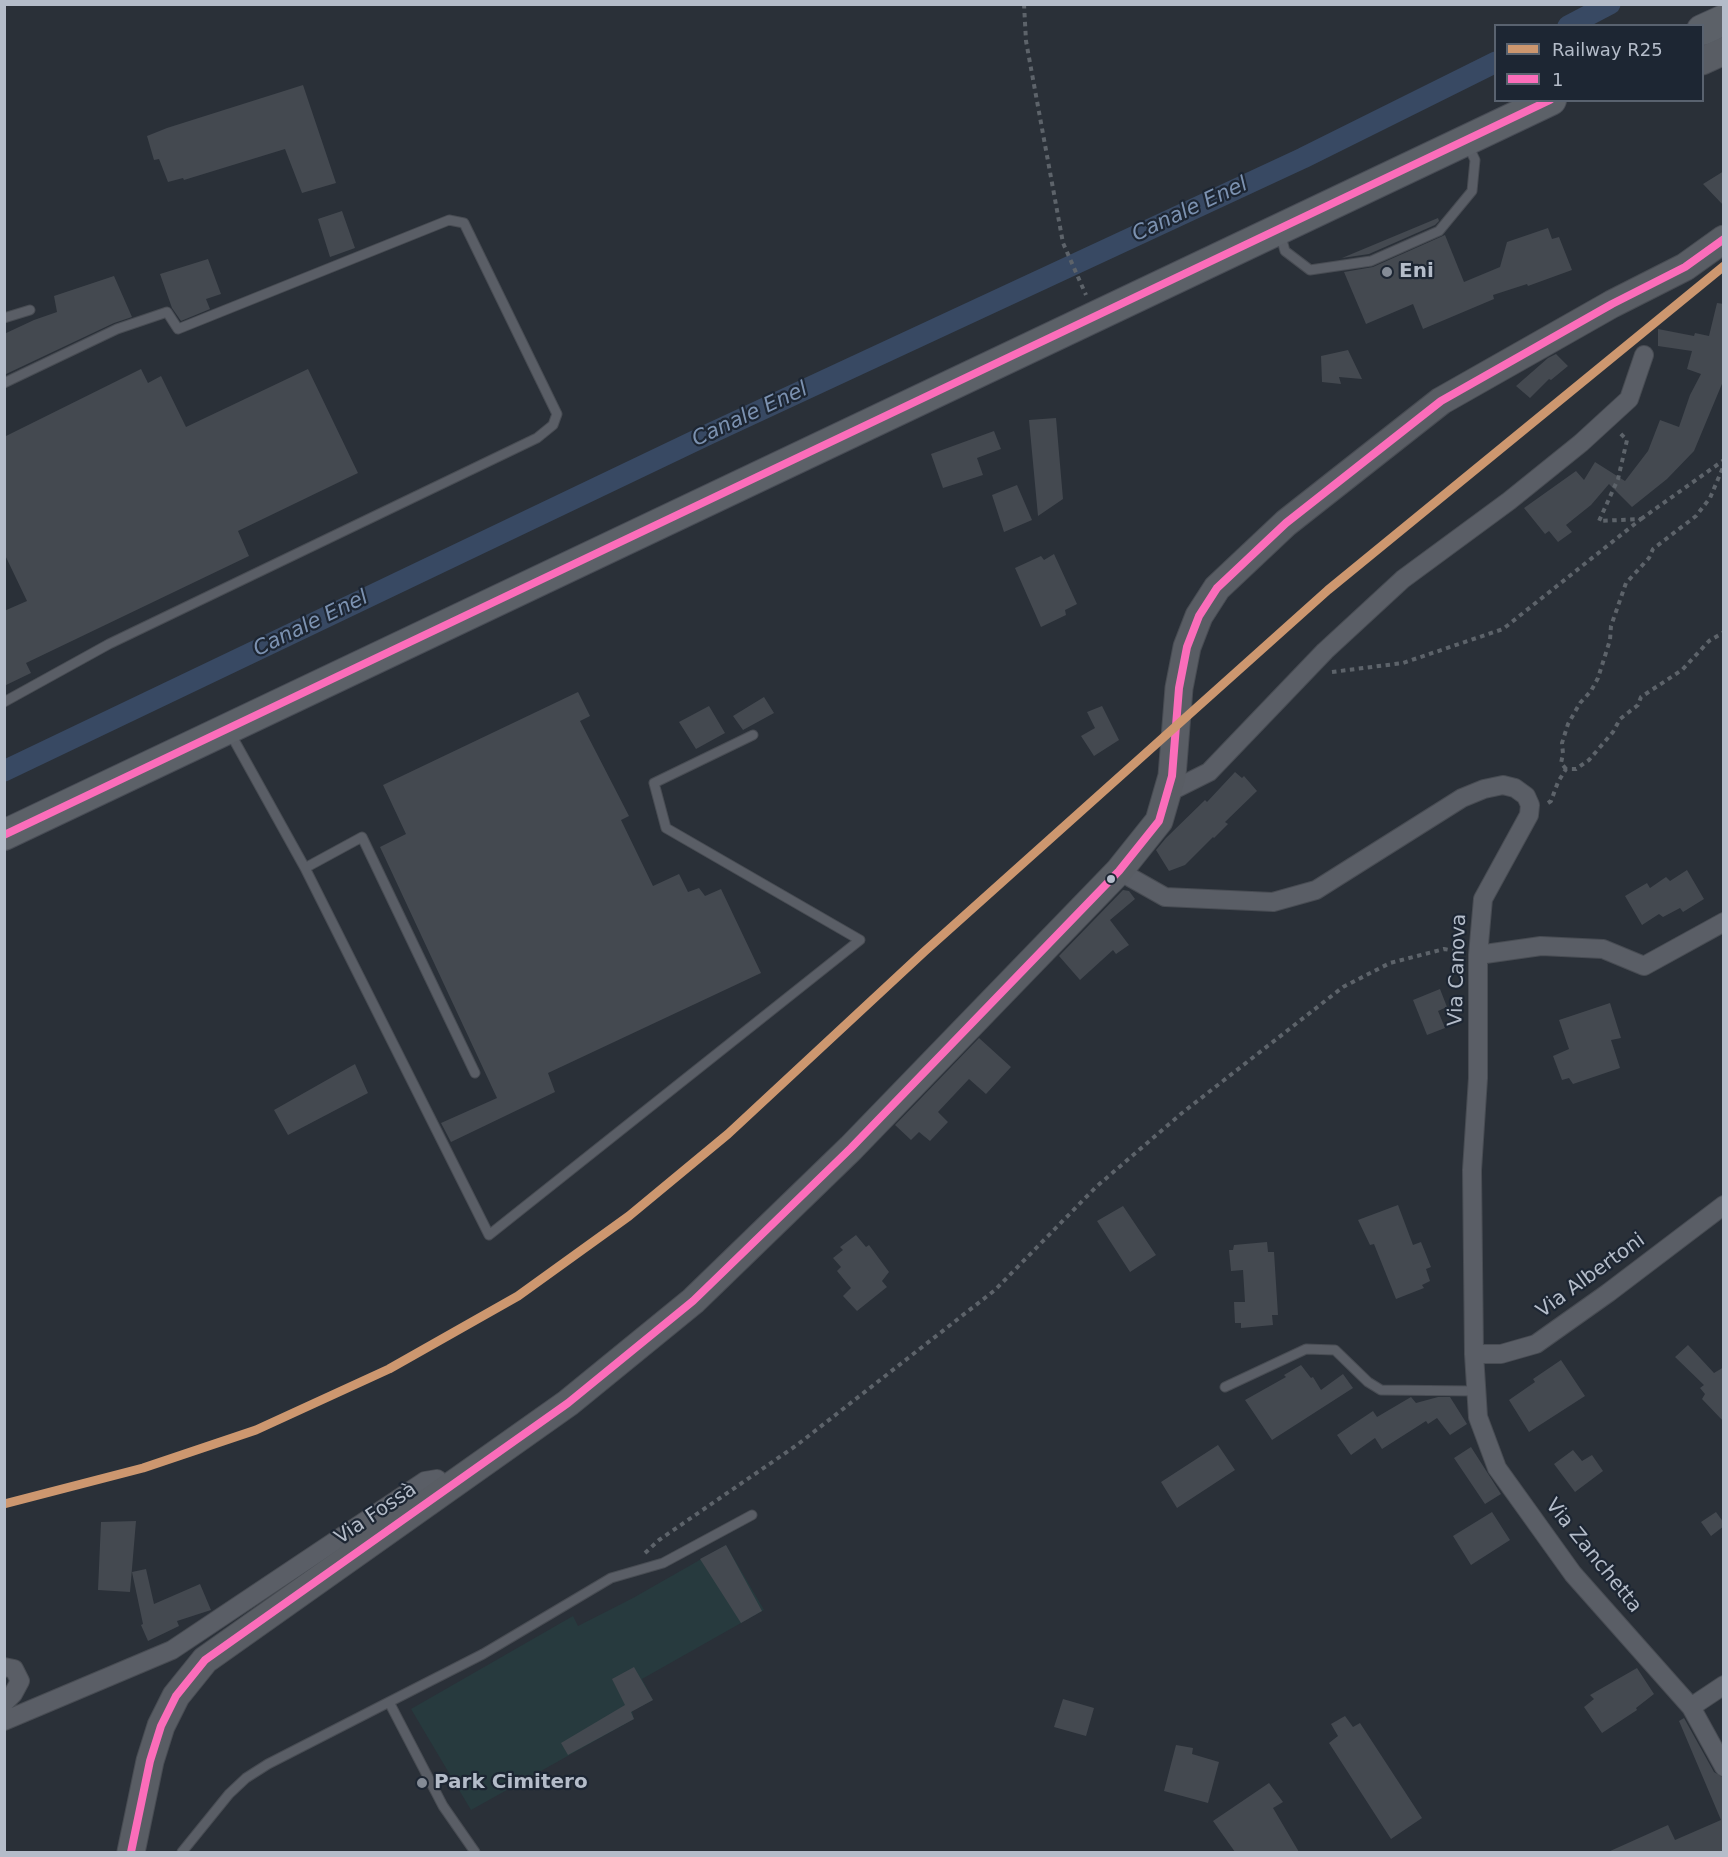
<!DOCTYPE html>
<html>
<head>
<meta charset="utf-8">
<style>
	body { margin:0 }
	#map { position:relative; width:1728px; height:1857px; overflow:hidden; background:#2a3038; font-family:"DejaVu Sans",sans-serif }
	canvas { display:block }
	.frame { position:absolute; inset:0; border:6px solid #b4bcc9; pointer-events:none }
	.legend { position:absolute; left:1494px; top:24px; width:210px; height:78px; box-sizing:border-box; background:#1d2633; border:2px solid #59626f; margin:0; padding:8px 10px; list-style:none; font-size:18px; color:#b4bcc9 }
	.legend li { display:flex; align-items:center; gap:12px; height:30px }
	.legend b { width:30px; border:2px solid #59626f }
</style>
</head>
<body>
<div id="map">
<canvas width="1728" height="1857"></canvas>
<div class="frame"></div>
<ul class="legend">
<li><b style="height:8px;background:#cd976f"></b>Railway R25</li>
<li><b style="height:8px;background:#fb6dba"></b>1</li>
</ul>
</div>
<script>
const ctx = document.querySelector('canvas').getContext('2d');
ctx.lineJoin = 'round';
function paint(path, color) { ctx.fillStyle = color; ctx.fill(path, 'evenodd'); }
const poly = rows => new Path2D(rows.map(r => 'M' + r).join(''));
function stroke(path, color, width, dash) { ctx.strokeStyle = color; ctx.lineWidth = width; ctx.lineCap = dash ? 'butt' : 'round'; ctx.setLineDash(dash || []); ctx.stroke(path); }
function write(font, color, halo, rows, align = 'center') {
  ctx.font = font + ' "DejaVu Sans",sans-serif'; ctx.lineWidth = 4.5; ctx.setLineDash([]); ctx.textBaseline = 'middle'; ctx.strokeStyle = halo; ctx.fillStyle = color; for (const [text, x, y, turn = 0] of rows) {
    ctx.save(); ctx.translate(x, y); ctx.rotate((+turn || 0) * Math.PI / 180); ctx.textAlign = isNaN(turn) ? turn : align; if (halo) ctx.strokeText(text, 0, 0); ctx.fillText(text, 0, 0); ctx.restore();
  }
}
paint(poly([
	[726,1545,764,1610,642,1679,653,1700,632,1711,634,1719,471,1810,411,1709,573,1616,578,1626,633,1598]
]), '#273a3e');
stroke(poly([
	[1568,26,1610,4],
	[4,771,707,435,1303,158,1496,62]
]), '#384963', 21);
paint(poly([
	[303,85,336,183,302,193,285,149,184,180,183,178,168,182,159,159,154,160,147,136,167,128],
	[1724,171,1724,206,1703,184],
	[342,211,355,248,330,257,318,219],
	[1438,218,1439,221,1435,225,1369,254,1342,258],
	[1548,228,1552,239,1559,237,1572,270,1528,286,1527,284,1493,295,1494,299,1423,329,1413,304,1366,324,1344,272,1373,267,1445,235,1464,282,1500,267,1507,242],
	[208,259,221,294,206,299,210,309,181,321,172,308,160,274],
	[114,276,132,317,114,323,4,375,4,334,34,320,57,312,54,296],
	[1717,303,1724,304,1724,379,1694,451,1667,479,1632,507,1609,484,1591,505,1566,525,1572,532,1558,542,1549,531,1545,534,1524,508,1576,471,1584,480,1595,462,1625,481,1648,451,1660,420,1679,427,1690,395,1701,374,1687,369,1692,351,1658,346,1658,329,1694,336,1695,333,1709,336],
	[1348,350,1362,379,1339,377,1341,384,1322,382,1321,356],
	[1556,354,1568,366,1551,380,1549,379,1530,398,1516,386,1548,358],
	[141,369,148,383,161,376,186,427,308,369,358,473,238,531,249,556,26,663,31,673,4,686,4,611,27,601,4,553,4,437],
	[1056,418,1063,499,1038,516,1029,420],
	[994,431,1001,449,977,458,983,475,943,488,931,454],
	[1017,485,1032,520,1004,532,992,495],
	[1054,554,1077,604,1065,610,1066,615,1041,627,1015,568,1041,556,1044,560],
	[578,692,590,716,580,721,629,816,621,820,653,886,679,874,688,892,699,888,705,896,721,889,761,973,548,1073,555,1092,451,1142,441,1123,497,1098,380,847,406,834,383,785],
	[764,697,774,713,743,730,733,716],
	[709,706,725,733,696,749,679,722],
	[1102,706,1119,740,1094,756,1081,736,1095,728,1087,712],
	[1235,772,1242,778,1244,776,1257,791,1225,822,1228,824,1214,838,1213,837,1185,865,1169,871,1156,850,1166,838,1205,800,1207,802],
	[1687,870,1704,899,1683,912,1680,908,1663,917,1659,914,1642,925,1625,896,1647,883,1650,888,1666,877,1670,881],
	[1123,890,1129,891,1135,899,1110,920,1129,945,1116,954,1113,950,1080,980,1059,956],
	[1440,989,1447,1007,1438,1011,1445,1028,1427,1035,1413,1000],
	[1610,1003,1621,1038,1611,1040,1620,1068,1573,1084,1569,1078,1562,1080,1553,1056,1569,1049,1559,1020],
	[979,1038,1011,1067,986,1094,969,1079,938,1112,948,1122,930,1141,919,1132,911,1140,895,1125],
	[355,1064,368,1093,288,1135,274,1110],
	[1398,1205,1413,1245,1421,1242,1431,1267,1426,1269,1430,1281,1422,1285,1424,1288,1396,1299,1374,1244,1370,1245,1358,1220],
	[1123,1206,1156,1255,1130,1272,1097,1221],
	[856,1235,866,1247,869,1245,889,1272,882,1281,887,1287,857,1311,843,1296,851,1288,837,1271,841,1267,833,1258,843,1250,840,1247],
	[1267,1242,1268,1252,1274,1252,1278,1315,1272,1315,1273,1325,1241,1328,1241,1323,1235,1323,1234,1302,1245,1302,1243,1270,1231,1271,1229,1250,1233,1250,1234,1245],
	[1688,1345,1714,1373,1724,1367,1724,1422,1702,1399,1705,1394,1700,1388,1704,1385,1675,1357],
	[1561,1360,1585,1396,1529,1432,1509,1400,1535,1382,1533,1379],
	[1301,1365,1311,1378,1313,1377,1321,1390,1343,1374,1353,1388,1272,1440,1245,1400,1286,1377,1284,1375],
	[1411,1397,1416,1403,1438,1397,1450,1397,1467,1424,1450,1435,1437,1418,1428,1424,1426,1421,1382,1449,1375,1438,1351,1455,1337,1435,1373,1411,1377,1417],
	[1218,1445,1235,1470,1177,1508,1161,1482],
	[1471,1447,1501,1494,1485,1504,1454,1458],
	[1573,1450,1582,1461,1592,1455,1603,1471,1575,1492,1554,1464],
	[1492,1512,1510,1540,1471,1565,1453,1536],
	[1716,1512,1724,1523,1724,1526,1711,1536,1701,1522],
	[136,1521,130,1592,98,1590,101,1522],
	[726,1545,762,1611,741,1623,700,1559],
	[146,1569,154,1604,200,1584,211,1610,177,1621,179,1626,148,1641,141,1625,143,1624,132,1572],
	[634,1667,653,1700,631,1712,634,1719,568,1755,561,1743,625,1705,612,1679],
	[1637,1668,1654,1694,1636,1708,1637,1710,1602,1733,1584,1707,1594,1699,1590,1695],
	[1063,1699,1094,1708,1086,1736,1054,1727],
	[1345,1716,1353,1727,1360,1723,1422,1818,1391,1839,1329,1743,1338,1736,1331,1724],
	[1684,1718,1714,1772,1724,1778,1724,1852,1608,1852,1668,1825,1675,1840,1721,1820,1679,1721],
	[1176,1745,1193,1748,1192,1754,1219,1762,1208,1803,1164,1791],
	[1269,1783,1283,1802,1273,1808,1299,1852,1235,1852,1213,1821]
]), '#444950');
const service = poly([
	[1280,233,1285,251,1310,270,1371,261,1439,231,1472,191,1475,160,1468,145],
	[4,318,30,310],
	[4,383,117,329,167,312,178,329,449,220,464,223,557,414,553,425,537,438,109,644,4,702],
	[229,731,305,868,489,1235,860,940,666,828,654,783,753,735],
	[305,868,362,837,475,1073],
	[1225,1387,1306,1349,1335,1350,1368,1382,1381,1390,1476,1391],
	[389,1702,483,1654,611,1578,663,1563,752,1515],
	[182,1852,229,1794,246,1778,268,1764,389,1702,443,1806,475,1852]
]);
const minor = poly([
	[1167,793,1209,772,1325,651,1403,579,1509,501,1581,443,1629,399,1644,355],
	[1119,871,1165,897,1273,902,1316,890,1462,798,1484,789,1503,785,1515,788,1526,796,1530,805,1529,815,1483,899,1478,955,1478,1078,1472,1170,1474,1354,1478,1417,1497,1468,1573,1574,1691,1707,1724,1767],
	[1478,955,1541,946,1603,949,1644,966,1724,922],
	[1474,1354,1501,1354,1536,1344,1608,1293,1724,1205],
	[4,1667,14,1669,20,1681,13,1694,4,1703],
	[1691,1707,1724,1685],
	[4,1721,172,1650,425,1481,437,1479,447,1488]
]);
const secondary = poly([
	[1702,61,1724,51],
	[131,1852,150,1761,161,1726,176,1696,205,1660,568,1403,693,1301,851,1148,1119,871,1159,821,1172,776,1179,688,1187,647,1199,616,1217,588,1286,523,1441,401,1612,304,1685,267,1724,239]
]);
const primary = poly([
	[1702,30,1724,20],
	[4,835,1551,100]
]);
stroke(service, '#484c53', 11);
stroke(minor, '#484c53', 20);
stroke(secondary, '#484c53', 29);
stroke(primary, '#484c55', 32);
stroke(poly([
	[1024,4,1026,41,1063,243,1086,295],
	[1641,519,1724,460],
	[1332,672,1403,663,1503,629,1641,519,1599,521,1618,479,1627,440,1618,431],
	[1566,769,1561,763,1563,754,1562,743,1568,724,1580,703,1591,691,1598,678,1610,640,1611,626,1626,583,1649,558,1653,549,1696,516,1710,498,1724,465],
	[1548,803,1551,801,1558,782,1566,769,1576,769,1589,760,1613,732,1620,719,1638,705,1641,697,1682,670,1709,641,1724,632],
	[645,1553,659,1540,797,1445,995,1290,1096,1187,1182,1113,1343,987,1390,963,1444,949,1462,952]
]), '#5d636a', 4, [4.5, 4.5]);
stroke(service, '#5a5e66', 9);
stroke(minor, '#5a5e66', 18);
stroke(secondary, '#595d64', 27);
stroke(primary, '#5c6168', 30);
stroke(poly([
	[4,835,1550,100],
	[131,1852,150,1761,161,1726,176,1696,205,1660,568,1403,693,1301,851,1148,1119,871,1159,821,1172,776,1179,688,1187,647,1199,616,1217,588,1286,523,1441,401,1612,304,1685,267,1724,239]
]), '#fb6dba', 8);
stroke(poly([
	[4,1504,143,1468,256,1430,389,1369,518,1296,629,1216,728,1134,925,951,1328,590,1724,266]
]), '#cd976f', 9);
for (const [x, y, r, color] of [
	[1387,272,6,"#848b96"],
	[1111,879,5,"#b4bcc9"],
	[422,1783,6,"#848b96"]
]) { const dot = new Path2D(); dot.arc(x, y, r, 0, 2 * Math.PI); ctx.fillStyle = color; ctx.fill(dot); stroke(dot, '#1d2633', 2); }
write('bold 20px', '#b4bcc9', '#1d2633', [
	["Eni",1399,272],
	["Park Cimitero",434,1783]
], 'left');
write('20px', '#b4bcc9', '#1d2633', [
	["Via Canova",1458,970,-88],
	["Via Albertoni",1591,1276,-36],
	["Via Fossà",376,1514,-34],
	["Via Zanchetta",1593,1556,51]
]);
write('italic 21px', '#7c92b1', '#1d2633', [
	["Canale Enel",1190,210,-25],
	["Canale Enel",750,415,-25],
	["Canale Enel",311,624,-26]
]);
</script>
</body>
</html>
